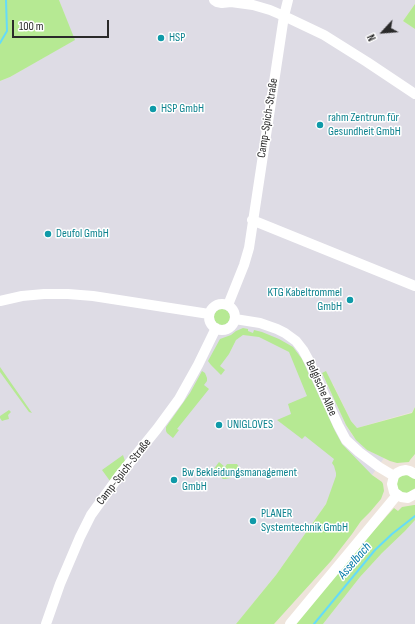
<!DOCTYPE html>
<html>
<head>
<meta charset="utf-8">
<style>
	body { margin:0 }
	#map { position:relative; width:415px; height:624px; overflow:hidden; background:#eee4db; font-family:"Sofia Sans Condensed",sans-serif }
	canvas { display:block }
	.north { position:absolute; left:363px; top:12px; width:40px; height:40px; -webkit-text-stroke:3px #fff; paint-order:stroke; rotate:244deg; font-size:11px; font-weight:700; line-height:16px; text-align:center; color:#2a2a2a }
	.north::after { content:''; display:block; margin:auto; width:14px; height:18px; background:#2a2a2a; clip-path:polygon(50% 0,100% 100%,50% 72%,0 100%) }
	.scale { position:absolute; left:12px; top:20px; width:97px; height:18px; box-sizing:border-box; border:2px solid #2a2a2a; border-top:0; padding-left:5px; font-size:12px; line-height:14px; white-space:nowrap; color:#2a2a2a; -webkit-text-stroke:3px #fff; paint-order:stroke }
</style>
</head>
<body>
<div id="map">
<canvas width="415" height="624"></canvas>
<div class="north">N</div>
<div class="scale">100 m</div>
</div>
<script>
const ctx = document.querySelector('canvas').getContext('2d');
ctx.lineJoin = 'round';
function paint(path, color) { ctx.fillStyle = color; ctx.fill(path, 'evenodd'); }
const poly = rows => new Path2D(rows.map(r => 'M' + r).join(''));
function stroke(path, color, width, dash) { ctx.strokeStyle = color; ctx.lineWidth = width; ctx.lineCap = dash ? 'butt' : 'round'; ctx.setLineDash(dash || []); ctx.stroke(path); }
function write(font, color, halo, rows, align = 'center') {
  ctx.font = font + ' "Sofia Sans Condensed",sans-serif'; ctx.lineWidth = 3; ctx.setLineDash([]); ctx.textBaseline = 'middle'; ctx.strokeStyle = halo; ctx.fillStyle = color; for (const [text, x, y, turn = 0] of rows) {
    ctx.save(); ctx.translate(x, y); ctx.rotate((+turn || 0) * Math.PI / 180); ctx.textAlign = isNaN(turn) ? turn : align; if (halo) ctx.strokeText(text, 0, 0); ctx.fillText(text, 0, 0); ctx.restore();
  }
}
paint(poly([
	[59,0,415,0,415,4,403,21,415,29,415,407,412,412,357,428,351,421,333,384,322,373,346,425,352,435,367,450,384,458,372,475,335,481,326,504,276,575,236,624,0,624,0,81,10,77,74,40],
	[415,520,415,624,323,624,360,577,382,553,405,531]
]), '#dedce5');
paint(poly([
	[0,0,59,0,75,40,10,77,0,81],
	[415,4,415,29,403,21],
	'214 317a8 8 0 1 1 16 0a8 8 0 1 1-16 0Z',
	[243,328,248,329,248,331,253,333,254,330,262,332,279,339,293,347,302,359,335,431,342,444,372,475,382,482,383,484,384,491,381,499,370,512,361,521,352,534,331,561,274,624,236,624,276,575,326,504,336,476,336,473,334,466,332,463,334,459,305,436,302,439,277,420,291,414,288,404,307,396,289,352,259,337,243,335,236,340,229,354,220,366,225,370,221,375,211,365,208,361,220,339,231,335,236,331],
	[0,367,32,413,29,412,0,372],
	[202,371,205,373,207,378,207,381,204,385,209,389,177,429,179,430,173,438,167,433,166,431,166,427,190,393],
	[326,371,351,421,357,428,412,413,415,407,415,454,410,460,409,462,397,463,390,461,367,450,356,440,346,425,322,373],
	[9,410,11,412,8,415,9,419,5,420,2,421,0,418,0,416],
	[123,455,125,461,110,481,102,470],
	[219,462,225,467,227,464,237,464,239,467,230,478,225,479,223,479,213,470],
	[404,473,414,478,415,479,415,488,410,494,399,492,395,481],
	[414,505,415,505,415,520,405,531,382,553,360,577,323,624,294,624,343,565,394,508,398,511,402,507]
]), '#b6e993');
stroke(poly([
	[0,43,7,31,6,0],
	[314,624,375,550,392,534,415,516]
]), '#65dbf9', 2);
stroke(poly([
	[214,0,217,2,222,3,231,2,253,5,270,10,284,16,324,35,367,62,415,94],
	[252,220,415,286],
	[0,301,22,296,44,294,68,294,93,296,209,314],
	'209 317a13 13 0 1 1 26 0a13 13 0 1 1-26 0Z',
	[228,305,244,265,249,248,284,16,288,0],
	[235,319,260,323,277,329,285,333,296,341,303,350,309,361,338,425,346,440,359,452,379,467,394,476],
	[415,474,410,471,406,470,401,471,397,473,394,476,392,484,394,492,401,497,408,498,415,494],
	[46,624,60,584,80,537,91,515,119,476,157,429,179,399,198,365,216,328],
	[290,624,397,495]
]), '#fff', 10);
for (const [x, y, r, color] of [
	[161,38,4,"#0f9aa8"],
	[153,109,4,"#0f9aa8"],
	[320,125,4,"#0f9aa8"],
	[48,234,4,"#0f9aa8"],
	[350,300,4,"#0f9aa8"],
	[219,425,4,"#0f9aa8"],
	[174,480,4,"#0f9aa8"],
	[253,521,4,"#0f9aa8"]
]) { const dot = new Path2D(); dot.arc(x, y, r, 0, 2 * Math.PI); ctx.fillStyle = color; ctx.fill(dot); stroke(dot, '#fff', 1.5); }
write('12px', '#0d838f', '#fff', [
	["HSP",169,38],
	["HSP GmbH",161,109],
	["rahm Zentrum für",328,118],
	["Gesundheit GmbH",328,132],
	["Deufol GmbH",56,234],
	["KTG Kabeltrommel",342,293,"right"],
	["GmbH",342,307,"right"],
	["UNIGLOVES",227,425],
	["Bw Bekleidungsmanagement",182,473],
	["GmbH",182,487],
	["PLANER",261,514],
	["Systemtechnik GmbH",261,528]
], 'left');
write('12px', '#2a2a2a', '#fff', [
	["Camp-Spich-Straße",268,118,-81],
	["Belgische Allee",321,388,66],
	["Camp-Spich-Straße",124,472,-52]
]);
write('italic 13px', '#0279a7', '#fff', [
	["Asselbach",355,561,-49]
]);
</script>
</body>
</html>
